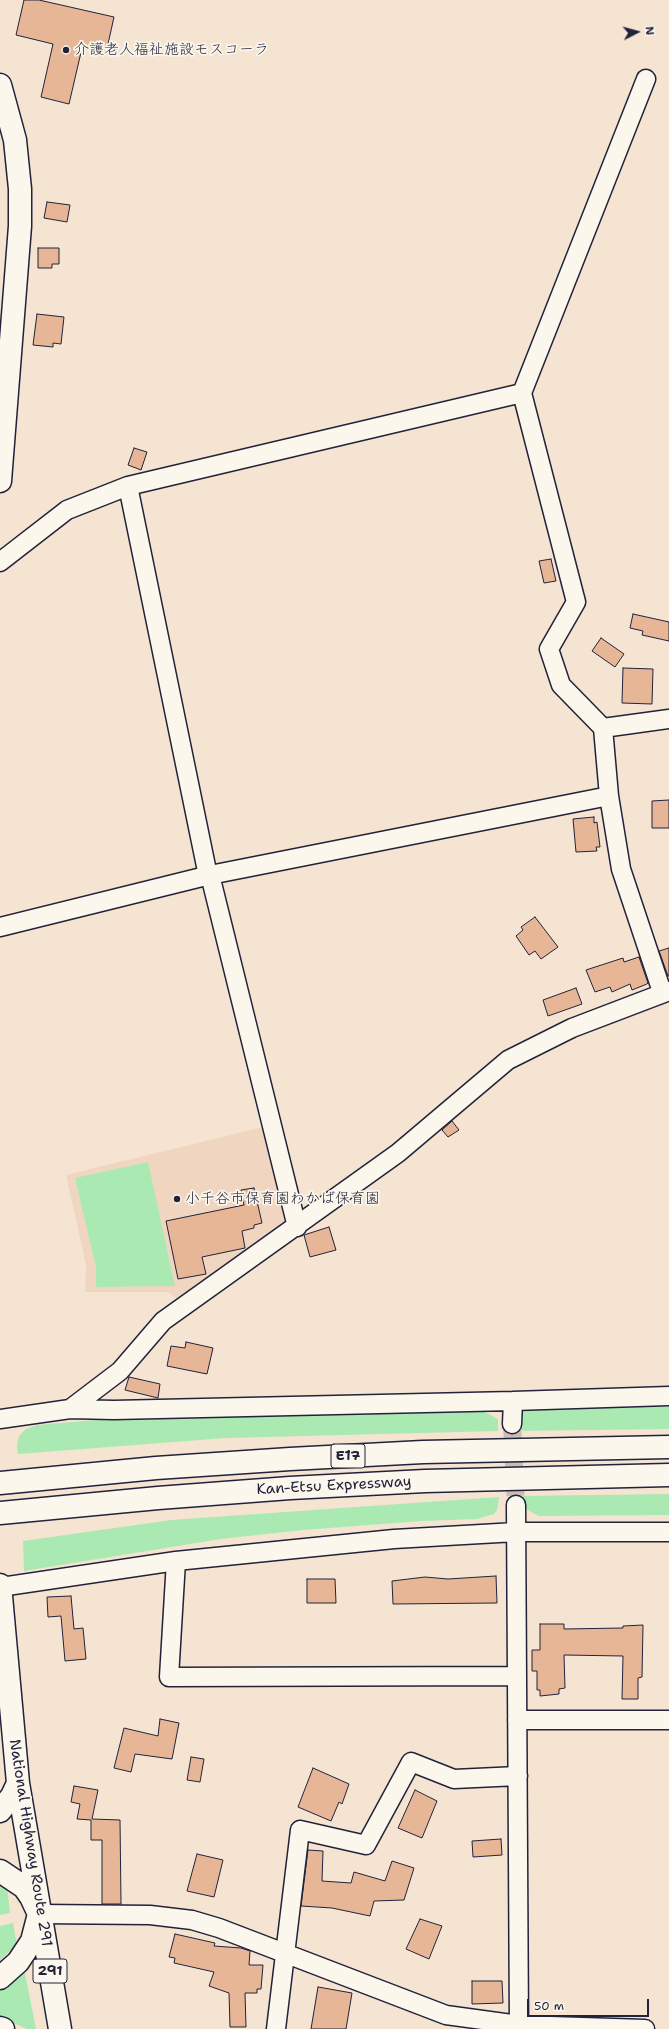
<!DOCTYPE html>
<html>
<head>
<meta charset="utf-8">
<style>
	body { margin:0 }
	#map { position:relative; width:669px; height:2029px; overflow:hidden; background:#f5e4d2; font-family:"Shantell Sans",sans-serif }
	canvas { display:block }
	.north { position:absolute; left:617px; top:12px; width:40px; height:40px; -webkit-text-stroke:3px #fbf7ec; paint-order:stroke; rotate:84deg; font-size:11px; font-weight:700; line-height:16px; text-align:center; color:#22223b }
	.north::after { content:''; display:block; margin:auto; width:14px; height:18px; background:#22223b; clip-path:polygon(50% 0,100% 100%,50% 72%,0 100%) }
	.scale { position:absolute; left:527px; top:1999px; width:122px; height:18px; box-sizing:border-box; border:2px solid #22223b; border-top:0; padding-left:5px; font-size:12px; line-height:14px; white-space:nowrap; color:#22223b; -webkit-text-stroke:3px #fbf7ec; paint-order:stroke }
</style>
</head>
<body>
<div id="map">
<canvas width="669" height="2029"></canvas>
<div class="north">N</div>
<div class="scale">50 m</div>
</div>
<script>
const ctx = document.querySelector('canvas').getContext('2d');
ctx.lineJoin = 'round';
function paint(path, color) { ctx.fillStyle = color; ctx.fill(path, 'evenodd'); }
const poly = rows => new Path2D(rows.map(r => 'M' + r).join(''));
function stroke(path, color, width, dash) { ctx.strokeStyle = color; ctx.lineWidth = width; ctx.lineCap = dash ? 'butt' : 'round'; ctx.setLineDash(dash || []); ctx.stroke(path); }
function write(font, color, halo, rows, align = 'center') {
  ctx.font = font + ' "Shantell Sans","Klee One",sans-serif'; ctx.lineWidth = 3.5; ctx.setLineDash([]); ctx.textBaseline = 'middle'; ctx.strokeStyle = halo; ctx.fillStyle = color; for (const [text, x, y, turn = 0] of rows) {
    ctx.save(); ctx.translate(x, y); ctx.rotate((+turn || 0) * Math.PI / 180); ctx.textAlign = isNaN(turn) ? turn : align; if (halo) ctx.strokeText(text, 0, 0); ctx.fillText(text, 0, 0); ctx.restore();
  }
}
paint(poly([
	[267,1126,288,1223,178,1300,168,1292,85,1292,86,1265,66,1175]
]), '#f0d6c0');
paint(poly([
	[148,1162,175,1286,96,1287,96,1267,75,1178],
	[669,1405,669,1429,516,1431,519,1412,524,1408],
	[481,1410,498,1419,498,1431,226,1438,18,1454,17,1445,19,1436,26,1429,37,1425,96,1420,213,1412],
	[669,1494,669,1515,539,1516,522,1507,522,1496],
	[499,1497,497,1510,494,1514,477,1519,422,1521,303,1530,221,1539,24,1571,23,1541,171,1520],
	[0,1882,7,1885,10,1913,0,1915],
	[13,1923,17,1945,0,1960,0,1926],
	[24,1968,36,2029,27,2029,0,2017,0,1987]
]), '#aaeab2');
const building = poly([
	[24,0,39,0,114,17,106,53,82,48,69,104,41,97,53,44,16,35,24,0],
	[47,202,70,205,67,222,44,218,47,202],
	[38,248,59,248,59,264,52,264,52,268,38,268,38,248],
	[37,314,64,317,61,344,53,343,53,347,33,345,37,314],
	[134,448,147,452,141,470,128,465,134,448],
	[551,559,556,581,544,583,539,561,551,559],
	[633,614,669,622,669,641,642,635,643,631,630,628,633,614],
	[601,638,624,654,615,667,592,651,601,638],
	[623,668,653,669,652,704,622,703,623,668],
	[669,800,669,828,652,828,652,801,669,800],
	[594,817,594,823,597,822,600,847,596,847,597,851,576,852,573,819,594,817],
	[535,917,558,947,541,959,535,951,529,955,516,936,523,930,521,927,535,917],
	[669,948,669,976,668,976,659,951,669,948],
	[639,957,648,983,647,984,632,990,630,984,612,992,610,987,595,992,586,970,623,958,624,962,639,957],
	[576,988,582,1004,548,1016,543,1000,576,988],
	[452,1121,459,1130,448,1137,442,1130,452,1121],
	[254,1188,262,1223,254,1225,254,1228,242,1231,245,1248,202,1257,206,1274,178,1279,166,1221,244,1205,241,1190,254,1188],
	[329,1227,336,1250,310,1257,304,1235,329,1227],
	[186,1342,213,1348,207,1374,167,1366,171,1346,185,1348,186,1342],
	[129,1377,160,1384,158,1398,125,1390,129,1377],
	[496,1576,497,1603,393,1604,392,1581,425,1577,448,1579,496,1576],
	[307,1579,335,1579,336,1603,307,1603,307,1579],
	[71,1596,74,1629,83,1628,86,1659,65,1661,61,1616,48,1617,47,1597,71,1596],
	[540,1624,564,1624,564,1629,623,1628,623,1626,643,1625,642,1677,638,1678,638,1699,622,1699,623,1656,564,1655,565,1688,559,1689,559,1694,540,1696,540,1690,537,1690,537,1671,532,1671,532,1650,540,1650,540,1624],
	[160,1719,179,1723,172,1759,135,1754,131,1772,114,1768,124,1728,158,1736,160,1719],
	[191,1757,204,1759,200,1782,187,1780,191,1757],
	[313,1768,349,1784,342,1804,339,1802,331,1821,298,1807,313,1768],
	[74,1786,98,1790,92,1819,120,1820,121,1904,102,1904,102,1840,91,1840,91,1820,77,1819,80,1804,71,1802,74,1786],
	[415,1790,437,1801,422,1838,398,1828,415,1790],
	[501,1839,502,1855,473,1857,472,1841,501,1839],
	[308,1850,323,1851,322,1881,351,1883,354,1872,385,1881,392,1861,414,1868,404,1900,374,1901,370,1916,332,1908,301,1906,308,1850],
	[197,1854,223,1860,214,1897,187,1891,197,1854],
	[420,1919,442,1926,429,1959,406,1949,420,1919],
	[175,1934,215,1943,214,1946,241,1948,250,1951,249,1965,263,1965,261,1989,257,1989,257,1993,245,1993,246,2027,230,2027,229,1993,209,1986,214,1972,174,1963,175,1958,169,1957,175,1934],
	[472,1981,502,1981,503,2003,472,2004,472,1981],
	[318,1987,352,1993,346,2029,311,2029,318,1987]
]);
paint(building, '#e6b697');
stroke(building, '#22223b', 1);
stroke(poly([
	[512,1424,516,1505]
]), '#cbbdb4', 18, [18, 9]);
const minor = poly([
	[646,79,522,393,576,602,549,649,561,685,603,728,609,796,621,869,662,992],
	[128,486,208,876],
	[0,562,67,510,128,486,522,393],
	[603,728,669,719],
	[210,875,297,1227],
	[0,927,210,875,609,796],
	[70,1409,120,1371,163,1321,398,1153,508,1060,572,1028,669,991],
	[0,1419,70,1409,114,1410,513,1401],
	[512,1424,513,1401,669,1396],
	[516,1505,519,2029],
	[176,1561,169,1677,517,1676],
	[0,1587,176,1561,394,1539,516,1532,669,1532],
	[517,1720,669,1720],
	[39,1914,150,1915,192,1920,219,1928,446,2015,519,2025,645,2029],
	[276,2029,300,1830,366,1845,411,1762,454,1779,518,1776]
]);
const highway = poly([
	[0,85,15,140,20,189,20,226,0,481],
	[0,1483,156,1468,290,1459,423,1452,669,1447],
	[0,1513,158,1498,290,1488,425,1481,669,1475],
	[0,1585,18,1783,60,2029],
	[0,1811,12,1796,18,1783],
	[0,1871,24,1887,31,1897,39,1914,32,1941,18,1962,0,1978],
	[0,2028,3,2029]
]);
stroke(minor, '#22223b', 21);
stroke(highway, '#22223b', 25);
stroke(minor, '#fbf7ec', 18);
stroke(highway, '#fbf7ec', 22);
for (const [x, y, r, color] of [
	[66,50,4,"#22223b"],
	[177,1199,4,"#22223b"]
]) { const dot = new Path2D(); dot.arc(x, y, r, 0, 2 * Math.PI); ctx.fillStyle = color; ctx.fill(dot); stroke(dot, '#fbf7ec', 1.5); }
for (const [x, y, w] of [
	[348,1456,34],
	[50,1971,34]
]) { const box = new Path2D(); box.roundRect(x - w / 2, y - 12, w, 24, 3); ctx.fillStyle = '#fbf7ec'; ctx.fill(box); stroke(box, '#22223b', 1); }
write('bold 14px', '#22223b', null, [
	["E17",348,1456],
	["291",50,1971]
]);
write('15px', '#22223b', '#fbf7ec', [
	["介護老人福祉施設モスコーラ",74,50],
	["小千谷市保育園わかば保育園",185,1199]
], 'left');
write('15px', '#22223b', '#fbf7ec', [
	["Kan-Etsu Expressway",334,1486,-3],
	["National Highway Route 291",30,1843,81]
]);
</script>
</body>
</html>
